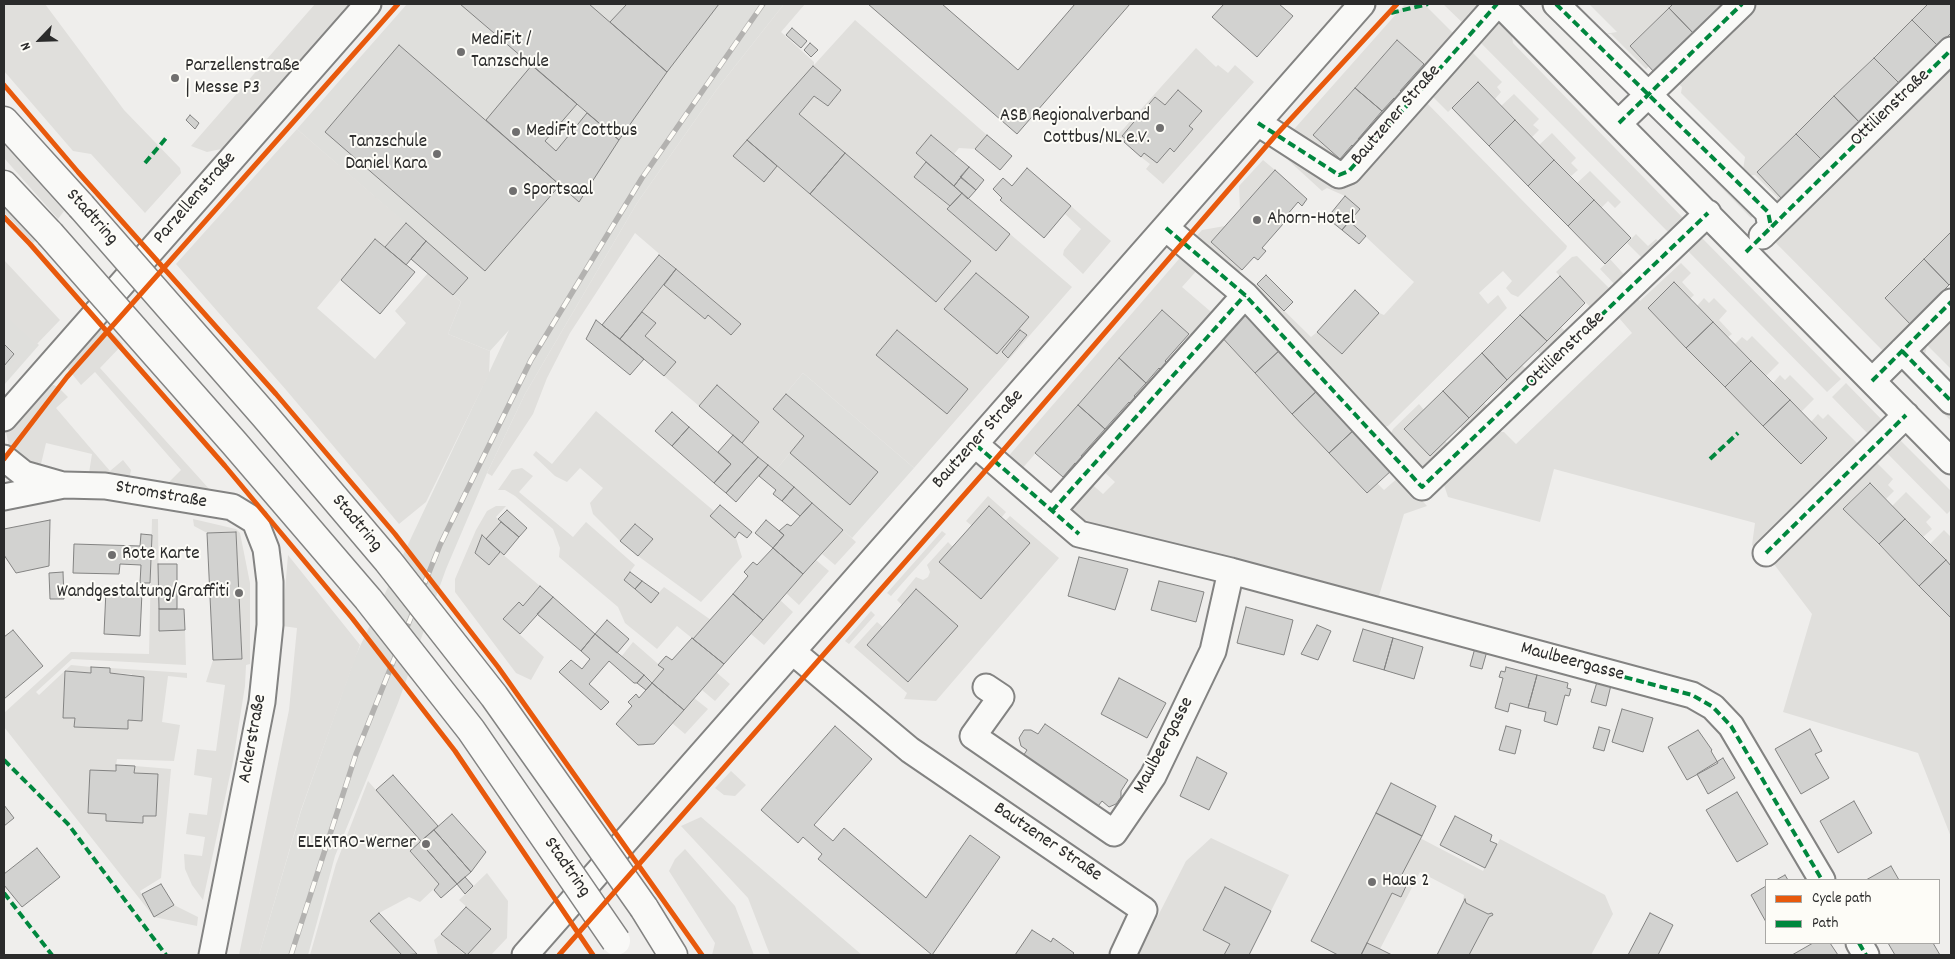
<!DOCTYPE html>
<html>
<head>
<meta charset="utf-8">
<style>
	body { margin:0 }
	#map { position:relative; width:1955px; height:959px; overflow:hidden; background:#efeeec; font-family:Dekko,sans-serif }
	canvas { display:block }
	.frame { position:absolute; inset:0; border:5px solid #2b2b2b; pointer-events:none }
	.legend { position:absolute; left:1765px; top:879px; width:175px; height:65px; box-sizing:border-box; background:#fdfcf7; border:1px solid #a9a8a5; margin:0; padding:6px 9px; list-style:none; font-size:15px; color:#2b2b2b }
	.legend li { display:flex; align-items:center; gap:10px; height:25px }
	.legend b { width:25px; border:1px solid #a9a8a5 }
	.north { position:absolute; left:15px; top:15px; width:50px; height:50px; -webkit-text-stroke:4px #fdfcf7; paint-order:stroke; rotate:246deg; font-size:14px; font-weight:700; line-height:20px; text-align:center; color:#2b2b2b }
	.north::after { content:''; display:block; margin:auto; width:18px; height:22px; background:#2b2b2b; clip-path:polygon(50% 0,100% 100%,50% 72%,0 100%) }
</style>
</head>
<body>
<div id="map">
<canvas width="1955" height="959"></canvas>
<div class="frame"></div>
<ul class="legend">
<li><b style="height:6px;background:#e8590c"></b>Cycle path</li>
<li><b style="height:6px;background:#00873e"></b>Path</li>
</ul>
<div class="north">N</div>
</div>
<script>
const ctx = document.querySelector('canvas').getContext('2d');
ctx.lineJoin = 'round';
function paint(path, color) { ctx.fillStyle = color; ctx.fill(path, 'evenodd'); }
const poly = rows => new Path2D(rows.map(r => 'M' + r).join(''));
function stroke(path, color, width, dash) { ctx.strokeStyle = color; ctx.lineWidth = width; ctx.lineCap = dash ? 'butt' : 'round'; ctx.setLineDash(dash || []); ctx.stroke(path); }
function write(font, color, halo, rows, align = 'center') {
  ctx.font = font + ' Dekko,sans-serif'; ctx.lineWidth = 4; ctx.setLineDash([]); ctx.textBaseline = 'middle'; ctx.strokeStyle = halo; ctx.fillStyle = color; for (const [text, x, y, turn = 0] of rows) {
    ctx.save(); ctx.translate(x, y); ctx.rotate((+turn || 0) * Math.PI / 180); ctx.textAlign = isNaN(turn) ? turn : align; if (halo) ctx.strokeText(text, 0, 0); ctx.fillText(text, 0, 0); ctx.restore();
  }
}
paint(poly([
	[407,4,784,4,717,89,637,203,525,394,487,473,446,569,398,703,335,856,308,955,259,955,301,811,355,657,509,330,490,351,448,334,461,302,453,295,468,278,297,129],
	[4,312,39,345,4,385],
	[803,373,914,468,852,538,775,471,804,436,773,409]
]), '#dfdfdc');
paint(poly([
	[4,4,45,4,124,110,180,168,181,173,145,213,91,154,73,151,4,71],
	[315,4,350,4,226,148,207,152,191,146],
	[784,4,805,4,781,32,814,62,814,65,855,20,987,135,975,149,959,148,954,154,931,135,916,153,926,162,914,177,949,206,947,209,995,251,1010,234,1072,287,914,468,803,373,773,409,804,436,775,471,742,443,759,422,717,385,699,406,664,376,676,362,645,336,656,323,642,312,664,285,705,319,708,315,732,334,741,324,635,233,570,333,547,378,533,414,492,476,487,473,525,394,637,203,717,89],
	[813,67,841,90,828,106,814,96,799,114,971,261,937,302,777,166,763,182,734,156],
	[976,273,1028,317,997,354,945,309],
	[897,330,967,389,947,413,876,355],
	[1021,330,1027,336,1008,357,1002,352],
	[1405,4,1424,4,1457,37,1419,82,1413,76,1424,64,1397,40,1313,135,1345,165,1288,136],
	[1443,4,1482,4,1467,27],
	[1589,4,1673,4,1630,46,1649,66,1646,69,1611,34,1598,35,1617,32],
	[1750,4,1928,4,1757,172,1782,199,1774,208,1777,197,1755,175,1742,176,1745,157,1681,93,1682,87,1673,79],
	[1500,20,1511,30,1513,43,1683,218,1683,224,1671,235,1475,37],
	[1467,47,1502,82,1497,87,1501,92,1495,99,1478,83,1448,112,1427,91],
	[1196,48,1216,67,1218,65,1228,73,1235,65,1254,82,1163,184,1146,169,1150,164,1141,157,1144,153,1170,148,1174,152,1193,130,1189,126,1202,111,1178,90,1165,105,1155,97,1122,135,1126,139,1124,142,1117,136],
	[1951,58,1951,232,1885,297,1910,324,1883,351,1770,237],
	[1514,94,1539,119,1533,125,1539,130,1532,137,1501,106],
	[1421,97,1567,246,1566,249,1518,297,1511,294,1506,288,1512,281,1503,271,1479,293,1488,304,1498,295,1507,308,1388,426,1378,429,1251,290,1257,284,1311,337,1317,332,1342,354,1379,313,1384,315,1414,282,1349,221,1359,209,1345,196,1327,188,1322,191,1276,149,1338,184],
	[1648,102,1756,213,1751,218,1642,107],
	[297,129,406,223,385,247,375,239,317,308,375,359,406,323,395,311,428,273,461,302,448,334,490,351,489,374,426,502,399,524,287,391,176,264],
	[1552,133,1576,158,1571,163,1578,170,1571,176,1539,145],
	[4,144,64,211,58,219,4,158],
	[1263,160,1275,170,1240,209,1239,186],
	[1590,171,1621,202,1615,208,1608,201,1601,208,1577,183],
	[4,205,36,240,33,243,4,212],
	[1071,206,1111,241,1083,274,1063,255,1064,250,1081,229,1065,214],
	[1225,226,1211,242,1242,270,1233,275,1194,239,1202,230],
	[1636,234,1648,246,1656,239,1664,246,1647,263,1627,243],
	[1701,237,1841,379,1827,392,1686,249,1697,238],
	[1185,252,1200,267,1182,287,1217,317,1196,340,1161,310,1020,471,1006,459],
	[1577,256,1615,294,1596,313,1556,272,1572,257],
	[1610,259,1629,280,1620,290,1600,269],
	[4,260,60,320,36,345,4,315],
	[1681,263,1691,273,1682,282,1694,295,1690,299,1674,283,1648,308,1686,348,1801,464,1811,422,1818,414,1823,419,1828,414,1863,449,1760,553,1752,545,1755,523,1554,469,1540,522,1448,497,1442,479,1494,432,1504,432,1516,444,1632,333,1619,318,1612,325,1608,321,1634,295,1640,301],
	[1704,298,1709,303,1714,298,1727,311,1719,320,1732,334,1728,337,1697,306],
	[1951,309,1951,369,1927,345,1923,364,1910,350],
	[100,326,108,328,123,344,100,368,211,491,175,490,169,482,181,470,95,372,81,385,68,369,66,364],
	[1561,327,1571,337,1543,357,1537,350],
	[1218,333,1366,493,1377,483,1384,490,1400,476,1427,506,1404,514,1378,599,1086,527,1064,508,1088,481,1103,494,1115,482,1101,469],
	[1752,336,1779,363,1766,376,1735,344,1742,337,1747,341],
	[18,356,23,360,4,383,4,372],
	[1904,361,1951,410,1951,421,1898,366],
	[1522,365,1532,375,1505,393,1499,387],
	[1780,375,1785,380,1790,375,1814,399,1801,412,1773,383],
	[49,383,58,387,68,397,56,408,110,471,123,460,131,470,129,480,89,473,92,454,46,443,41,464,19,458,10,450,6,432],
	[1846,383,1883,421,1871,437,1832,397],
	[1484,403,1494,412,1465,433,1460,427],
	[1419,404,1424,410,1404,430,1430,456,1445,441,1454,451,1427,476,1388,440,1393,429],
	[596,411,714,511,710,516,736,538,742,557,701,602,638,556,653,539,636,524,620,541,593,514,590,503,603,488,580,468,567,482,555,476,533,455,536,451,552,464],
	[1899,439,1951,491,1951,510,1947,514,1884,450],
	[1872,458,1893,479,1888,485,1894,491,1886,499,1869,483,1843,509,1951,618,1951,837,1918,753,1783,712,1812,614,1770,559],
	[522,468,533,476,519,492,573,537,586,522,635,565,624,580,650,602,664,587,711,620,693,639,677,626,657,649,625,623,618,607,559,557,560,548,553,529,515,496,505,490,498,490,512,470],
	[1906,492,1931,517,1926,522,1932,529,1923,537,1892,506],
	[988,496,1006,512,1001,518,972,526,966,521],
	[496,506,506,506,496,517,501,522,486,539,482,535,475,553,489,565,500,552,540,586,523,606,519,602,503,619,544,657,531,680,516,673,455,592,455,579,476,530,487,511],
	[1010,516,1059,558,936,701,904,699,907,693,854,647,877,622,883,627,867,645,909,682,957,626,916,589,902,605,897,600,916,577,923,580,928,577,930,572,927,565,948,542,953,547,939,562,981,599,1030,543,1005,521],
	[152,519,158,519,159,630,185,630,186,665,72,659,36,692,39,695,71,665,91,667,91,673,65,672,63,717,75,718,74,726,128,729,128,720,142,721,144,677,132,677,132,674,110,673,110,668,187,673,187,678,168,676,162,722,180,725,174,761,117,759,106,821,143,823,143,816,156,816,158,774,134,773,135,766,171,769,161,878,140,891,154,917,174,905,198,917,197,926,154,917,4,727,4,713,71,652,149,654],
	[193,519,236,529,240,533,250,583,250,664,246,665,245,686,233,761,203,900,192,885,185,869,184,854,202,856,205,837,186,834,189,813,207,815,212,778,194,775,197,749,216,751,225,685,206,682,213,660,242,659,236,532,207,533,194,526],
	[843,530,856,542,835,565,822,554],
	[1944,530,1951,537,1951,566,1930,544],
	[942,531,946,534,891,596,887,593],
	[288,555,360,645,301,810,259,955,239,955,289,710,297,628,282,626],
	[816,560,829,571,799,605,786,593],
	[780,600,793,612,764,645,751,634],
	[871,611,875,615,849,644,845,641],
	[633,642,664,669,652,683,621,657],
	[716,672,730,684,715,701,702,690],
	[694,698,708,709,685,734,672,723],
	[731,771,746,785,735,796,724,795,715,788],
	[368,781,421,841,410,852,439,884,420,902,409,897,379,913,370,920,402,955,310,955,336,864],
	[701,817,862,955,770,955,748,898,681,826],
	[1211,838,1289,875,1271,911,1225,888,1203,930,1230,944,1224,955,1138,955,1186,861],
	[1420,838,1483,871,1500,839,1605,895,1613,914,1591,955,1469,955,1489,917,1493,915,1492,913,1488,914,1466,903,1465,900,1463,900,1464,895,1420,872,1380,949,1367,943,1392,893,1401,897,1407,885,1399,880],
	[685,849,735,906,754,955,712,955,715,943,669,871,675,859],
	[487,873,508,901,507,938,491,955,467,955,491,929,459,900],
	[441,934,465,955,438,955,434,940]
]), '#e0dfdc');
const building = poly([
	[460,4,589,4,667,72,619,140,460,4],
	[627,4,719,4,667,72,610,22,627,4],
	[868,4,942,4,1018,70,1075,4,1130,4,1017,134,868,4],
	[1224,4,1279,4,1293,16,1257,57,1212,17,1224,4],
	[1673,4,1726,4,1694,34,1669,8,1673,4],
	[1928,4,1951,4,1951,33,1938,46,1912,20,1928,4],
	[1669,8,1694,34,1655,73,1630,46,1669,8],
	[1912,20,1938,46,1900,84,1874,58,1912,20],
	[792,28,807,41,801,48,786,35,792,28],
	[1397,40,1424,64,1400,91,1406,97,1401,104,1394,98,1382,111,1355,88,1397,40],
	[810,43,818,50,811,57,804,50,810,43],
	[399,45,560,185,485,271,325,132,399,45],
	[1874,58,1900,84,1860,123,1834,96,1874,58],
	[532,65,577,104,545,141,556,151,587,113,619,140,579,202,486,120,532,65],
	[813,66,841,90,828,106,814,96,799,114,845,153,810,194,747,140,813,66],
	[1478,82,1515,120,1489,146,1452,108,1478,82],
	[1355,88,1382,111,1358,139,1365,145,1359,152,1352,145,1340,159,1313,135,1355,88],
	[1178,90,1202,111,1189,126,1193,129,1174,152,1170,148,1157,163,1144,153,1141,157,1124,142,1126,139,1122,136,1155,97,1165,105,1178,90],
	[1834,96,1860,123,1822,160,1796,134,1834,96],
	[190,115,199,123,195,129,186,120,190,115],
	[1515,120,1554,160,1528,186,1489,146,1515,120],
	[1796,134,1822,160,1782,199,1757,172,1796,134],
	[931,135,969,167,954,186,916,153,931,135],
	[987,135,1012,156,1000,170,975,149,987,135],
	[747,140,777,166,764,182,733,156,747,140],
	[845,153,971,261,936,302,810,194,845,153],
	[1554,160,1594,200,1568,226,1528,186,1554,160],
	[926,162,962,193,950,206,914,177,926,162],
	[969,167,984,180,976,190,960,177,969,167],
	[1027,168,1071,206,1044,238,1000,200,1002,198,993,189,1003,178,1012,186,1027,168],
	[1275,170,1307,199,1302,206,1298,202,1281,222,1283,224,1262,248,1266,251,1258,260,1254,257,1242,270,1211,242,1275,170],
	[961,177,976,190,968,199,954,186,961,177],
	[962,193,1010,234,996,251,947,209,962,193],
	[1345,196,1360,209,1342,230,1327,218,1345,196],
	[1594,200,1631,238,1605,264,1568,226,1594,200],
	[1349,221,1366,236,1359,244,1342,230,1349,221],
	[406,223,426,241,406,265,385,247,406,223],
	[1951,232,1951,283,1949,285,1924,259,1951,232],
	[375,239,415,272,380,314,341,280,375,239],
	[426,241,468,278,453,295,411,259,426,241],
	[659,255,676,269,620,339,602,325,659,255],
	[1924,259,1949,285,1910,324,1885,298,1924,259],
	[676,269,741,324,731,335,708,315,705,319,664,285,676,269],
	[976,273,1029,317,997,354,944,309,976,273],
	[1266,275,1293,302,1284,311,1257,284,1266,275],
	[1560,276,1585,303,1547,341,1520,315,1560,276],
	[1674,282,1713,322,1686,348,1648,308,1674,282],
	[1355,290,1379,313,1342,354,1317,332,1355,290],
	[1244,308,1281,349,1255,373,1218,333,1244,308],
	[1162,310,1189,334,1165,361,1172,368,1166,375,1159,368,1146,383,1119,358,1162,310],
	[642,312,656,323,645,336,676,362,664,376,620,339,642,312],
	[1520,315,1547,341,1507,380,1482,353,1520,315],
	[596,320,644,359,630,375,586,339,596,320],
	[1713,322,1751,361,1725,387,1686,348,1713,322],
	[897,330,968,389,947,414,876,355,897,330],
	[1020,330,1027,335,1008,358,1002,352,1020,330],
	[4,344,14,354,4,366,4,344],
	[1281,349,1319,389,1292,414,1255,373,1281,349],
	[1482,353,1507,380,1469,418,1443,391,1482,353],
	[1119,358,1146,383,1134,396,1142,402,1136,409,1129,402,1105,429,1078,405,1119,358],
	[1751,361,1790,400,1763,426,1725,387,1751,361],
	[717,385,759,422,742,443,699,406,717,385],
	[1319,389,1356,428,1329,453,1292,414,1319,389],
	[1443,391,1469,418,1430,456,1404,429,1443,391],
	[786,394,878,472,850,505,790,453,804,436,773,409,786,394],
	[1790,400,1827,438,1801,464,1763,426,1790,400],
	[1078,405,1105,429,1081,456,1088,463,1082,469,1075,463,1063,477,1035,453,1078,405],
	[672,412,689,427,672,446,655,431,672,412],
	[689,427,731,464,714,483,672,446,689,427],
	[1356,428,1393,469,1367,493,1329,453,1356,428],
	[733,435,758,457,726,493,714,483,731,464,718,452,733,435],
	[758,457,768,465,736,502,726,493,758,457],
	[768,465,794,487,782,501,773,494,776,490,759,476,768,465],
	[1870,483,1905,519,1879,544,1843,509,1870,483],
	[794,487,812,503,800,516,782,501,794,487],
	[812,503,843,530,803,574,773,548,784,535,779,531,787,524,791,526,812,503],
	[720,505,752,532,747,538,739,532,735,538,710,516,720,505],
	[989,506,1030,543,981,599,939,562,989,506],
	[507,510,527,528,519,537,498,519,507,510],
	[1905,519,1946,560,1919,586,1879,544,1905,519],
	[50,520,49,566,16,573,4,555,4,529,50,520],
	[766,520,784,535,773,548,755,533,766,520],
	[501,522,519,537,504,555,486,539,501,522],
	[635,524,653,539,638,556,620,541,635,524],
	[236,532,242,659,213,660,207,533,236,532],
	[141,534,152,535,150,583,140,583,141,565,120,564,119,574,73,573,74,544,140,546,141,534],
	[482,535,500,552,489,565,475,553,482,535],
	[773,548,803,574,763,620,733,594,748,576,744,572,753,562,757,565,773,548],
	[1079,557,1128,569,1115,610,1068,596,1079,557],
	[1946,560,1951,566,1951,618,1919,586,1946,560],
	[158,564,177,564,177,609,159,609,158,564],
	[63,572,64,599,50,599,49,573,63,572],
	[630,572,642,581,635,589,624,580,630,572],
	[642,581,659,593,651,603,635,589,642,581],
	[1159,581,1204,592,1196,622,1151,610,1159,581],
	[540,586,553,597,520,634,503,619,519,602,523,606,540,586],
	[916,589,958,626,908,682,867,645,916,589],
	[106,590,142,592,140,636,104,634,106,590],
	[733,594,763,620,724,664,693,639,733,594],
	[553,597,595,634,581,651,537,614,553,597],
	[1246,607,1293,620,1284,655,1237,643,1246,607],
	[159,609,184,609,185,630,159,631,159,609],
	[607,620,629,639,617,653,595,634,607,620],
	[1317,625,1331,631,1318,660,1301,654,1317,625],
	[1363,629,1393,638,1384,670,1353,661,1363,629],
	[13,630,43,666,4,699,4,637,13,630],
	[595,634,644,675,637,683,634,683,609,661,589,684,609,702,601,710,559,672,571,660,582,669,590,659,581,651,595,634],
	[692,638,724,664,684,710,652,683,664,669,658,665,666,656,672,660,692,638],
	[1393,638,1423,647,1414,679,1384,670,1393,638],
	[1475,648,1487,651,1482,669,1470,666,1475,648],
	[91,667,110,668,110,673,144,677,142,721,128,720,128,729,74,727,75,718,63,718,65,671,91,673,91,667],
	[1506,667,1537,675,1528,708,1510,703,1508,712,1495,708,1503,678,1499,677,1501,671,1505,672,1506,667],
	[644,675,652,683,646,690,637,683,644,675],
	[1537,675,1568,683,1567,688,1571,689,1569,696,1565,695,1557,725,1544,721,1546,712,1528,708,1537,675],
	[1119,678,1166,703,1147,738,1101,714,1119,678],
	[1597,682,1611,685,1606,706,1591,702,1597,682],
	[652,683,684,710,654,744,638,745,616,724,632,706,628,702,636,694,639,698,652,683],
	[1622,709,1653,718,1643,752,1612,742,1622,709],
	[1045,724,1128,780,1121,791,1121,797,1116,804,1109,807,1102,801,1095,810,1021,759,1027,750,1021,746,1019,738,1024,730,1031,730,1038,734,1045,724],
	[835,726,872,759,814,825,833,841,844,828,926,898,970,835,1000,857,932,955,818,859,822,854,803,837,798,843,761,810,835,726],
	[1506,726,1521,730,1515,754,1499,750,1506,726],
	[1599,727,1610,730,1604,751,1593,748,1599,727],
	[1810,729,1822,751,1815,754,1829,778,1801,794,1775,749,1810,729],
	[1698,730,1712,750,1711,751,1718,763,1687,780,1668,747,1698,730],
	[1197,757,1227,773,1209,810,1180,796,1197,757],
	[1723,758,1735,778,1708,794,1697,774,1723,758],
	[116,765,135,766,134,773,158,774,156,816,143,816,143,823,106,821,106,814,88,813,90,770,116,771,116,765],
	[393,775,438,826,421,841,376,790,393,775],
	[1391,783,1436,806,1422,836,1376,813,1391,783],
	[1737,792,1768,844,1737,862,1706,810,1737,792],
	[1854,801,1872,833,1838,853,1820,821,1854,801],
	[4,805,14,818,4,826,4,805],
	[1376,813,1422,836,1399,880,1407,884,1401,897,1392,893,1361,955,1338,955,1311,941,1376,813],
	[452,814,486,852,471,872,434,830,452,814],
	[1455,816,1492,835,1490,841,1497,844,1485,868,1440,845,1455,816],
	[434,830,471,872,457,884,420,842,434,830],
	[420,842,457,884,441,898,434,890,439,884,410,851,420,842],
	[37,848,60,877,22,907,4,885,4,874,37,848],
	[1891,866,1899,880,1866,880,1891,866],
	[1785,875,1788,880,1776,880,1785,875],
	[465,877,473,886,465,894,457,884,465,877],
	[161,884,174,905,154,917,142,894,161,884],
	[1766,886,1766,922,1751,895,1766,886],
	[1225,887,1271,911,1249,955,1224,955,1230,944,1203,930,1225,887],
	[1465,899,1466,903,1488,914,1492,913,1493,915,1489,917,1469,955,1437,955,1465,899],
	[466,907,491,929,467,955,441,934,466,907],
	[379,913,417,954,402,955,370,921,379,913],
	[1650,913,1673,925,1658,955,1628,955,1650,913],
	[1032,930,1051,942,1053,938,1074,953,1072,955,1015,955,1032,930],
	[1367,943,1380,949,1392,955,1361,955,1367,943],
	[1813,943,1830,943,1838,955,1792,955,1813,943],
	[1888,943,1933,943,1940,955,1895,955,1888,943]
]);
paint(building, '#d2d2d0');
stroke(building, '#838382', 1);
const minor = poly([
	[1500,4,1951,461],
	[1556,4,1768,212,1771,227],
	[1258,123,1339,175,1349,171,1497,4],
	[1619,123,1742,4],
	[1166,228,1245,295,1422,487,1708,213],
	[1762,236,1951,50],
	[1902,351,1951,401],
	[1872,381,1951,302],
	[4,418,368,4],
	[976,445,1079,534,1231,571,1692,695,1713,707,1731,726,1822,880],
	[4,458,24,474,59,484],
	[4,497,64,485,105,486,232,507,255,521,266,549,270,582,270,625,262,702,212,955],
	[1052,511,1245,295],
	[1766,553,1906,415],
	[793,652,910,750,1144,910,1123,955],
	[986,687,1001,697,973,736,1114,833,1153,776,1213,651,1231,571],
	[1859,943,1866,955],
	[525,955,1362,4]
]);
const primary = poly([
	[4,121,81,206],
	[4,185,50,234],
	[644,908,673,955]
]);
stroke(minor, '#838382', 29);
stroke(primary, '#838382', 31);
stroke(minor, '#f9f9f7', 25);
stroke(primary, '#f9f9f7', 28);
const rail = poly([
	[291,955,356,754,440,545,531,360,642,178,763,4]
]);
stroke(rail, '#b3b2b0', 5.5);
stroke(rail, '#fdfcf7', 4, [11]);
const primaryBridge = poly([
	[81,206,265,416,388,561,494,696,644,908],
	[50,234,235,444,368,599,471,730,616,941]
]);
stroke(primaryBridge, '#838382', 31, []);
stroke(primaryBridge, '#f9f9f7', 28);
stroke(poly([
	[1556,4,1768,212,1771,227],
	[1391,13,1428,4],
	[1258,123,1339,175,1349,171,1497,4],
	[1619,123,1742,4],
	[145,163,167,137],
	[1166,228,1245,295,1422,487,1708,213],
	[1746,252,1951,50],
	[1902,351,1951,401],
	[1872,381,1951,302],
	[976,445,1079,534],
	[1710,459,1738,433],
	[1052,511,1245,295],
	[1766,553,1906,415],
	[1613,674,1692,695,1713,707,1731,726,1822,880],
	[4,760,68,824,166,955],
	[4,893,52,955],
	[1859,943,1866,955]
]), '#00873e', 4, [8, 4]);
stroke(poly([
	[4,85,78,172,276,394,395,534,498,667,702,955],
	[4,217,30,244,225,466,352,618,455,751,593,955],
	[4,459,67,377,398,4],
	[559,955,994,461,1275,136,1397,4]
]), '#e8590c', 5);
for (const [x, y, r, color] of [
	[461,52,5,"#706f6f"],
	[175,78,5,"#706f6f"],
	[1160,128,5,"#706f6f"],
	[516,132,5,"#706f6f"],
	[437,154,5,"#706f6f"],
	[513,191,5,"#706f6f"],
	[1257,220,5,"#706f6f"],
	[112,555,5,"#706f6f"],
	[239,593,5,"#706f6f"],
	[426,844,5,"#706f6f"],
	[1372,882,5,"#706f6f"]
]) { const dot = new Path2D(); dot.arc(x, y, r, 0, 2 * Math.PI); ctx.fillStyle = color; ctx.fill(dot); stroke(dot, '#fdfcf7', 2); }
write('19px', '#2b2b2b', '#fdfcf7', [
	["MediFit /",471,41],
	["Tanzschule",471,63],
	["Parzellenstraße",185,67],
	["| Messe P3",185,89],
	["ASB Regionalverband",1150,117,"right"],
	["Cottbus/NL e.V.",1150,139,"right"],
	["MediFit Cottbus",526,132],
	["Tanzschule",427,143,"right"],
	["Daniel Kara",427,165,"right"],
	["Sportsaal",523,191],
	["Ahorn-Hotel",1267,220],
	["Rote Karte",122,555],
	["Wandgestaltung/Graffiti",229,593,"right"],
	["ELEKTRO-Werner",416,844,"right"],
	["Haus 2",1382,882]
], 'left');
write('19px', '#2b2b2b', '#fdfcf7', [
	["Ottilienstraße",1891,109,-44],
	["Bautzener Straße",1397,116,-49],
	["Parzellenstraße",196,199,-49],
	["Stadtring",91,218,48],
	["Ottilienstraße",1566,351,-44],
	["Bautzener Straße",979,440,-48],
	["Stromstraße",161,496,10],
	["Stadtring",356,524,50],
	["Maulbeergasse",1572,663,15],
	["Ackerstraße",254,739,-80],
	["Maulbeergasse",1165,746,-62],
	["Bautzener Straße",1047,843,34],
	["Stadtring",566,868,55]
]);
</script>
</body>
</html>
